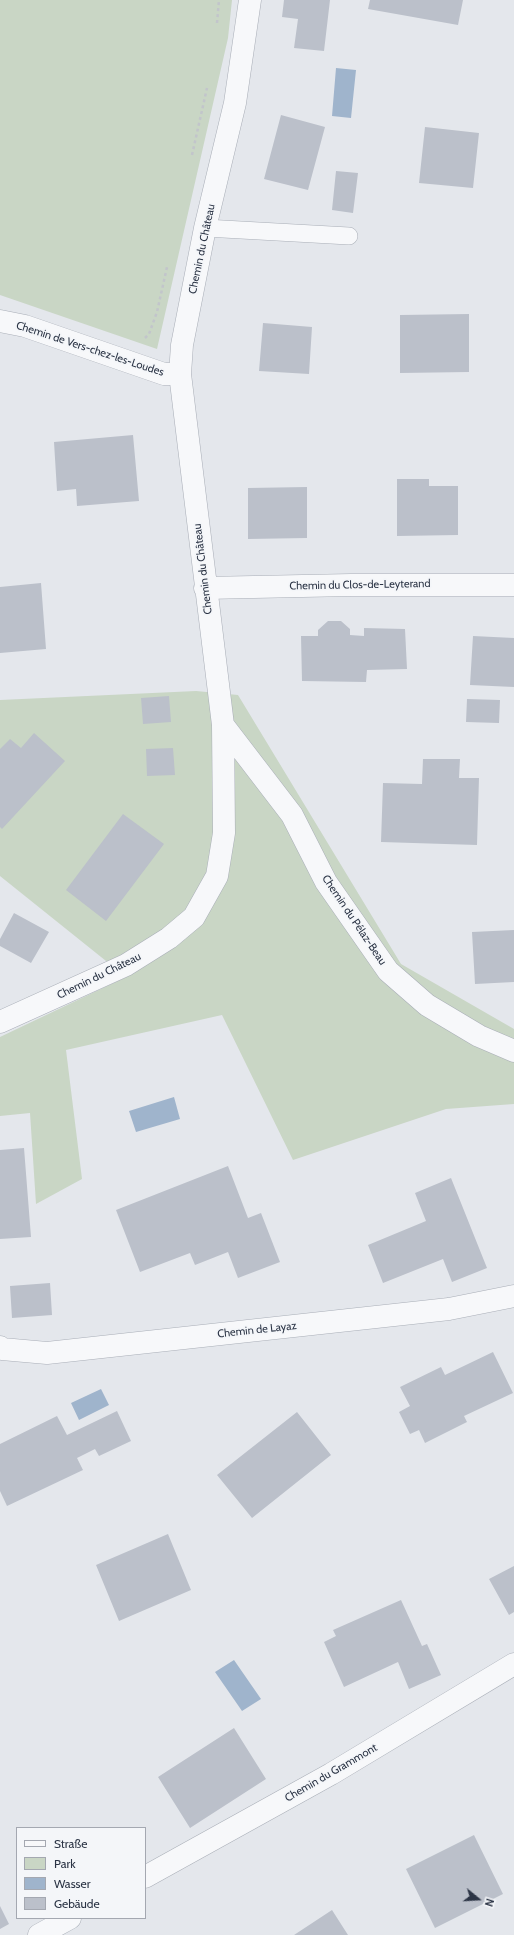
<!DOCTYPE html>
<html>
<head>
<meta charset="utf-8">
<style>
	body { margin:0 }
	#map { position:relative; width:514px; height:1935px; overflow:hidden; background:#e4e7ec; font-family:Cabin,sans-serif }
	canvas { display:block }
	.legend { position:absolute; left:16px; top:1827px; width:130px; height:92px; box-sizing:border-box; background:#f4f6f9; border:1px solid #a4a8b1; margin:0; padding:5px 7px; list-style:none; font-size:12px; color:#2b3445 }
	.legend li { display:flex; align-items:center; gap:8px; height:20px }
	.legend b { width:20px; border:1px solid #a4a8b1 }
	.north { position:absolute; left:458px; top:1879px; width:40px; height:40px; -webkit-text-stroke:3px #f4f6f9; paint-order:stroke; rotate:108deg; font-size:11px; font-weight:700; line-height:16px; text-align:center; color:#2b3445 }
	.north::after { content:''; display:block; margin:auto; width:14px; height:18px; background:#2b3445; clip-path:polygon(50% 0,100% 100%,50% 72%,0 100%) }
</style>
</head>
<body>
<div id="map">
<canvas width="514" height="1935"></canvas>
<ul class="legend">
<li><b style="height:5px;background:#f7f8fa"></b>Straße</li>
<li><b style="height:11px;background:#c9d6c5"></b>Park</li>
<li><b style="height:11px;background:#9fb4cc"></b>Wasser</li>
<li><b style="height:11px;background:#bbc0ca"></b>Gebäude</li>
</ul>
<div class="north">N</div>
</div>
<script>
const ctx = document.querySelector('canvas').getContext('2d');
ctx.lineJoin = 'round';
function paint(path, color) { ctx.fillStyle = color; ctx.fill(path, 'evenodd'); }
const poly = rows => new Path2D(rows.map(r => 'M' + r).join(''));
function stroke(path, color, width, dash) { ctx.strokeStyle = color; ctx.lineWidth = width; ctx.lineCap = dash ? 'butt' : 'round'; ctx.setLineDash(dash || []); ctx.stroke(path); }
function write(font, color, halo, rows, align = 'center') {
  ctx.font = font + ' Cabin,sans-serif'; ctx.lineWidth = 3.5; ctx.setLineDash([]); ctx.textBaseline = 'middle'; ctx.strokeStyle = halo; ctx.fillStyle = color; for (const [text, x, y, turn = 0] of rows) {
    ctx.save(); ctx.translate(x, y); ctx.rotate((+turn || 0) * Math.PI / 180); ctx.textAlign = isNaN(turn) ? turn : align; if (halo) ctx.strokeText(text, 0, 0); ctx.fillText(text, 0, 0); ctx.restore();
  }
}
paint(poly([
	[0,0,232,0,228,38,157,349,0,295],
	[196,691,238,695,401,964,514,1029,514,1104,446,1109,293,1160,222,1015,66,1050,82,1179,36,1204,30,1113,0,1116,0,1037,126,977,0,876,0,700]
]), '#c9d6c5');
paint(poly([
	[336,68,356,70,351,118,332,116],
	[174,1097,180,1119,136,1132,129,1111],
	[101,1389,109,1405,79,1420,71,1403],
	[234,1660,261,1699,242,1711,215,1672]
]), '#9fb4cc');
paint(poly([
	[284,0,330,0,324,51,294,48,298,19,282,17],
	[370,0,463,0,458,25,368,9],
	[281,115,325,127,308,190,264,179],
	[425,127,479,133,473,188,419,183],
	[336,171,358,173,353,213,332,210],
	[469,314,469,372,400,373,400,315],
	[263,323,312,327,309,374,259,371],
	[133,435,139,501,77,506,76,489,57,491,54,442],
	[397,479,429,479,429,486,458,486,458,535,397,536],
	[307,487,307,538,248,539,248,488],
	[41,583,46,649,0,653,0,587],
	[328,621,341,621,350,629,350,635,364,636,364,628,405,629,407,669,367,670,366,682,302,681,301,636,318,636,318,630],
	[473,636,514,638,514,687,470,685],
	[169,696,171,722,143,724,141,698],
	[467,699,500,700,499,723,466,722],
	[34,733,65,761,2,829,0,827,0,749,10,739,21,748],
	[173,748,175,775,147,776,146,749],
	[423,759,460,759,459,778,479,778,477,845,381,842,383,783,422,784],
	[123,814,164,844,106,921,66,890],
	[14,913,49,932,31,963,0,946,0,939],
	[514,930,514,982,475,984,472,932],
	[24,1148,31,1237,0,1239,0,1150],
	[228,1166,248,1218,261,1213,280,1262,238,1278,228,1252,195,1265,190,1253,140,1272,116,1210],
	[451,1178,487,1268,452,1282,443,1259,383,1283,368,1245,426,1221,415,1193],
	[50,1283,52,1315,12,1318,10,1286],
	[493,1352,513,1393,464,1416,467,1422,425,1443,419,1430,410,1434,399,1412,410,1406,400,1387,441,1367,445,1375],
	[117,1411,131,1441,99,1456,95,1449,77,1458,83,1470,7,1506,0,1491,0,1444,57,1416,67,1435],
	[297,1412,331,1455,252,1518,217,1475],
	[168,1534,191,1590,119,1621,96,1565],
	[514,1566,514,1612,509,1615,489,1579],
	[401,1600,422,1646,427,1644,441,1675,409,1689,398,1662,344,1687,324,1642,336,1636,333,1630],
	[234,1728,266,1779,190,1828,158,1777],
	[474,1835,503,1894,435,1928,406,1869],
	[0,1906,9,1924,0,1929],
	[332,1910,348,1935,294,1935]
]), '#bbc0ca');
const service = poly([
	[205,228,349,236]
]);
const minor = poly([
	[0,321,25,326,164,374,180,374],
	[205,588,351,585,514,585],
	[223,725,292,815,326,882,388,971,427,1005,479,1036,514,1051],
	[0,1022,126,965,169,938,194,917,217,876,224,833,223,725,180,374,182,345,205,228,235,103,250,0],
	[0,1347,2,1349,47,1353,449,1309,514,1296],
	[145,1877,331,1774,514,1664],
	[39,1935,70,1918]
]);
stroke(service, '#a9aeb7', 18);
stroke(minor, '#a9aeb7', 23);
stroke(poly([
	[217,23,219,0],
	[192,155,207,88],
	[145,338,149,334,157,312,167,267]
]), '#c2c5cb', 2.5, [3, 3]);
stroke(service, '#f7f8fa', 17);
stroke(minor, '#f7f8fa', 22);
write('11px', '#2b3445', '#f4f6f9', [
	["Chemin du Château",202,249,-78],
	["Chemin de Vers-chez-les-Loudes",90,349,18],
	["Chemin du Château",203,569,-97],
	["Chemin du Clos-de-Leyterand",360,585,-1],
	["Chemin du Pélaz-Beau",354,920,56],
	["Chemin du Château",99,976,-26],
	["Chemin de Layaz",257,1330,-6],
	["Chemin du Grammont",331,1773,-30]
]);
</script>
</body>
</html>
